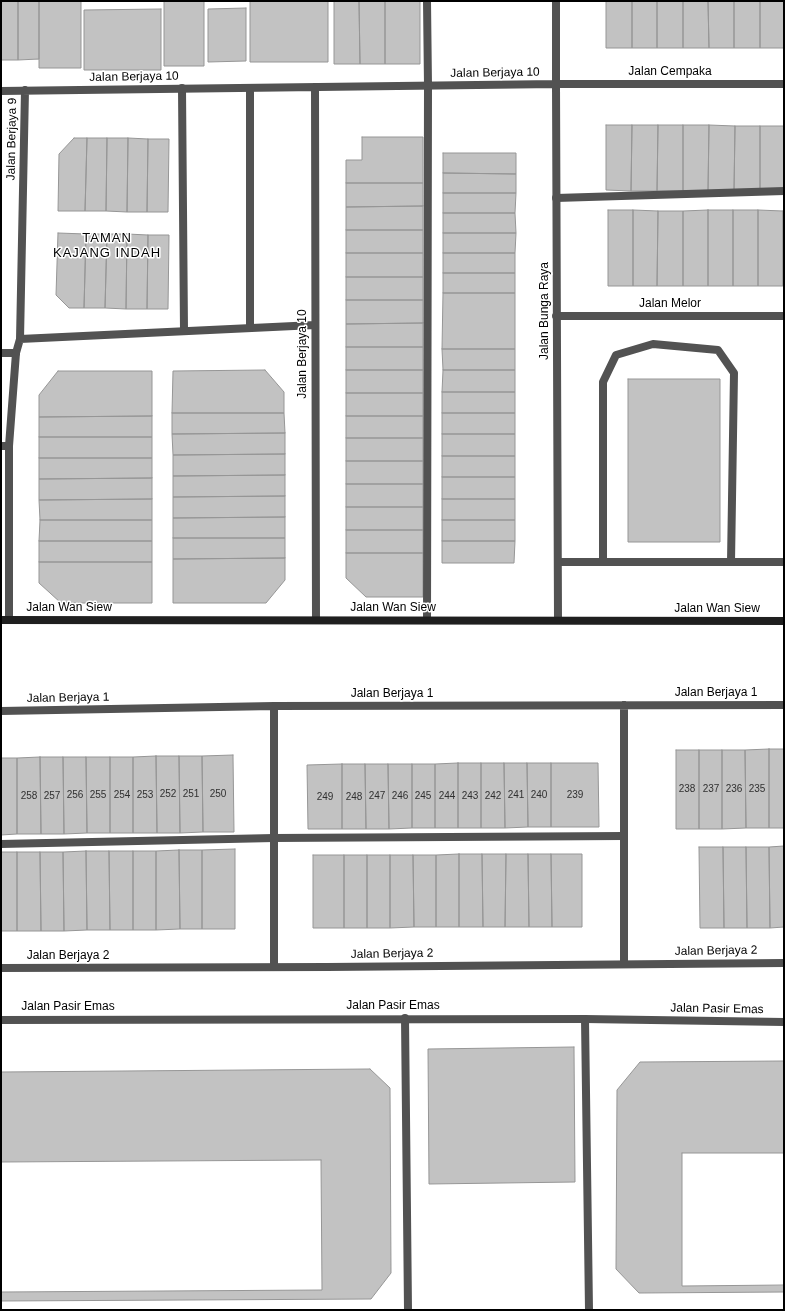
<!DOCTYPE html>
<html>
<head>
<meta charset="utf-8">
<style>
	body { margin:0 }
	#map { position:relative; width:785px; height:1311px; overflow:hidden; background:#fff; font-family:Helvetica,sans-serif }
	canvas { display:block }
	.frame { position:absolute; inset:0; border:2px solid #000; pointer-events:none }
</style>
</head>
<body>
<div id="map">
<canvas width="785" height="1311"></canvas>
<div class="frame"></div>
</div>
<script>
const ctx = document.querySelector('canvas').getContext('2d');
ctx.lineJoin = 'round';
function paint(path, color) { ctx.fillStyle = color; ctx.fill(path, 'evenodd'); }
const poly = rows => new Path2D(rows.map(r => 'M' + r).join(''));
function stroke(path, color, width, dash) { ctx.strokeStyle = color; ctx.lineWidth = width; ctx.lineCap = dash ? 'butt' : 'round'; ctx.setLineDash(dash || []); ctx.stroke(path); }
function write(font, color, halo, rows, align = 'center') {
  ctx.font = font + ' Helvetica,sans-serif'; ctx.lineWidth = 3; ctx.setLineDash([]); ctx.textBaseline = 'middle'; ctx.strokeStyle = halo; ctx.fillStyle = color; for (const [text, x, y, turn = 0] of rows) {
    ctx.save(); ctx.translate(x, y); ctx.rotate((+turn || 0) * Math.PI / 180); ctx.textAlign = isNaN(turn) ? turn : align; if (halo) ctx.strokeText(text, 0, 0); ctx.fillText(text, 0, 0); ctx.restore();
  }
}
const building = poly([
	[1,1,18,1,18,60,1,60,1,1],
	[18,1,39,1,39,59,18,60,18,1],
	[39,1,81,1,81,68,39,68,39,1],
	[164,1,204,1,204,66,164,66,164,1],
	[250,1,328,1,328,62,250,62,250,1],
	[334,1,359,1,360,64,334,64,334,1],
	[359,1,385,1,385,64,360,64,359,1],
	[385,1,420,1,420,64,385,64,385,1],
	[606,1,632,1,632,48,606,48,606,1],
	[632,1,657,1,657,48,632,48,632,1],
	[657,1,683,1,683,48,657,48,657,1],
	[683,1,708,1,709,48,683,48,683,1],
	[708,1,734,1,734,48,709,48,708,1],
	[734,1,760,1,760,48,734,48,734,1],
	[760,1,784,1,784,48,760,48,760,1],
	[246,8,246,61,208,62,208,9,246,8],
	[161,9,161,70,84,70,84,10,161,9],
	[606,125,632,125,631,191,606,190,606,125],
	[632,125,658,125,657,191,631,191,632,125],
	[658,125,683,125,683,191,657,191,658,125],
	[683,125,709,125,708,191,683,191,683,125],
	[709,125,735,126,734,191,708,191,709,125],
	[735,126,760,126,760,191,734,191,735,126],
	[760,126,784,126,784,191,760,191,760,126],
	[362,137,423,137,423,183,346,183,346,160,362,160,362,137],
	[74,138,87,138,85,211,58,211,59,154,74,138],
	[87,138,107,138,106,211,85,211,87,138],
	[107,138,128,138,127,212,106,211,107,138],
	[128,138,148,139,147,212,127,212,128,138],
	[148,139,169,139,168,212,147,212,148,139],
	[443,153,516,153,516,174,443,173,443,153],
	[443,173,516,174,516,193,443,193,443,173],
	[346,183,423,183,423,206,346,207,346,183],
	[443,193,516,193,515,213,443,213,443,193],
	[423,206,423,230,346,230,346,207,423,206],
	[608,210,633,210,633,286,608,286,608,210],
	[633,210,658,211,657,286,633,286,633,210],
	[708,210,733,210,733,286,708,286,708,210],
	[708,210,708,286,683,286,683,211,708,210],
	[733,210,758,210,758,286,733,286,733,210],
	[758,210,783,211,783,286,758,286,758,210],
	[658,211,683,211,683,286,657,286,658,211],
	[783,211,784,211,784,286,783,286,783,211],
	[443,213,515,213,516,233,443,233,443,213],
	[346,230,423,230,423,253,346,253,346,230],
	[58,233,86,234,84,308,69,308,56,295,58,233],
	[443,233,516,233,515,253,443,253,443,233],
	[86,234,107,234,105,308,84,308,86,234],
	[107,234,127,234,126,309,105,308,107,234],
	[127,234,148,235,147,309,126,309,127,234],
	[148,235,169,235,168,309,147,309,148,235],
	[346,253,423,253,423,277,346,277,346,253],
	[443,253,515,253,515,273,443,273,443,253],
	[443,273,515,273,515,293,443,293,443,273],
	[346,277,423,277,423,300,346,300,346,277],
	[443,293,515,293,515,349,442,349,443,293],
	[346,300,423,300,423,323,346,324,346,300],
	[423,323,423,347,346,347,346,324,423,323],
	[346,347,423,347,423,370,346,370,346,347],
	[442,349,515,349,515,370,443,370,442,349],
	[265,370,284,392,284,413,172,413,173,371,265,370],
	[346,370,423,370,423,393,346,393,346,370],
	[443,370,515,370,515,392,442,392,443,370],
	[58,371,152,371,152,416,39,417,39,395,58,371],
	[628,379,720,379,720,542,628,542,628,379],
	[442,392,515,392,515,413,442,413,442,392],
	[346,393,423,393,423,416,346,416,346,393],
	[172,413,284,413,285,433,172,434,172,413],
	[442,413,515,413,515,434,442,434,442,413],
	[152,416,152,437,39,437,39,417,152,416],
	[346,416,423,416,423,438,346,438,346,416],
	[285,433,285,454,173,455,172,434,285,433],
	[442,434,515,434,515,456,442,456,442,434],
	[39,437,152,437,152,458,39,458,39,437],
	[346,438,423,438,423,461,346,461,346,438],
	[285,454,285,475,173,476,173,455,285,454],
	[442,456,515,456,515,477,442,477,442,456],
	[39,458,152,458,152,478,39,479,39,458],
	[346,461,423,461,423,484,346,484,346,461],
	[285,475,285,496,173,497,173,476,285,475],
	[442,477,515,477,515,499,442,499,442,477],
	[152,478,152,499,39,500,39,479,152,478],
	[346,484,423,484,423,507,346,507,346,484],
	[285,496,285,517,173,518,173,497,285,496],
	[152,499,152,520,40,520,39,500,152,499],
	[442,499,515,499,515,520,442,520,442,499],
	[346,507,423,507,423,530,346,530,346,507],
	[285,517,285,538,173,538,173,518,285,517],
	[40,520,152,520,152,541,39,541,40,520],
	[442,520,515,520,515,541,442,541,442,520],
	[346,530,423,530,423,553,346,553,346,530],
	[173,538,285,538,285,558,173,559,173,538],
	[39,541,152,541,152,562,39,562,39,541],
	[442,541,515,541,514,563,442,563,442,541],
	[346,553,423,553,423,597,366,597,346,578,346,553],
	[285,558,285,580,266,603,173,603,173,559,285,558],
	[39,562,152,562,152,603,61,603,39,583,39,562],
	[769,749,769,828,746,828,745,750,769,749],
	[769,749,784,749,784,828,769,828,769,749],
	[676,750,699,750,699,829,676,829,676,750],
	[699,750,722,750,722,829,699,829,699,750],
	[722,750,745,750,746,828,722,829,722,750],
	[233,755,234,832,203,832,202,756,233,755],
	[156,756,179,756,180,833,157,833,156,756],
	[156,756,157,833,133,833,133,757,156,756],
	[179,756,202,756,203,832,180,833,179,756],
	[40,757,63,757,64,834,41,834,40,757],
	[40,757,41,834,17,834,17,758,40,757],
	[63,757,86,757,87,833,64,834,63,757],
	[86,757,110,757,110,833,87,833,86,757],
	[110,757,133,757,133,833,110,833,110,757],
	[1,758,17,758,17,834,1,835,1,758],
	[458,763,458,828,435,828,435,764,458,763],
	[458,763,481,763,481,828,458,828,458,763],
	[481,763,504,763,505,828,481,828,481,763],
	[504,763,527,763,528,827,505,828,504,763],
	[527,763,551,763,551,827,528,827,527,763],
	[551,763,598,763,599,827,551,827,551,763],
	[342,764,342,829,308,829,307,765,342,764],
	[342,764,365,764,366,829,342,829,342,764],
	[365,764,388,764,389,829,366,829,365,764],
	[388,764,412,764,412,828,389,829,388,764],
	[412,764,435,764,435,828,412,828,412,764],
	[784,846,784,927,770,928,769,847,784,846],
	[699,847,723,847,724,928,700,928,699,847],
	[723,847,746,847,747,928,724,928,723,847],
	[746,847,769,847,770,928,747,928,746,847],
	[235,849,235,929,202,929,202,850,235,849],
	[179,850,202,850,202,929,180,929,179,850],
	[179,850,180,929,156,930,156,851,179,850],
	[86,851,109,851,110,930,87,930,86,851],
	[86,851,87,930,64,931,63,852,86,851],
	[109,851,133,851,133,930,110,930,109,851],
	[133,851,156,851,156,930,133,930,133,851],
	[1,852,17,852,17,931,1,931,1,852],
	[17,852,40,852,41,931,17,931,17,852],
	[40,852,63,852,64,931,41,931,40,852],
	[459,854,482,854,483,927,459,927,459,854],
	[459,854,459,927,436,927,436,855,459,854],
	[482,854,506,854,505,927,483,927,482,854],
	[506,854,528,854,529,927,505,927,506,854],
	[528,854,551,854,552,927,529,927,528,854],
	[551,854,582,854,582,927,552,927,551,854],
	[313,855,344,855,344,928,313,928,313,855],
	[344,855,367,855,367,928,344,928,344,855],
	[367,855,390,855,390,928,367,928,367,855],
	[390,855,413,855,414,927,390,928,390,855],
	[413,855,436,855,436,927,414,927,413,855],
	[574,1047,575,1182,429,1184,428,1049,574,1047],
	[784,1061,784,1292,639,1293,616,1269,617,1090,640,1062,784,1061],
	[370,1069,390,1088,391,1273,371,1299,1,1301,1,1072,370,1069],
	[682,1153,784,1153,784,1285,682,1286,682,1153],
	[321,1160,322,1290,1,1292,1,1162,321,1160]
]);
paint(building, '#c2c2c2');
stroke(building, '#969696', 1);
stroke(poly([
	[182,88,184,331],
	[250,88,250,328],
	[556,198,784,191],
	[1,353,16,353],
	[1,446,9,446],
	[558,562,784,562],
	[603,562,603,382,616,355,653,344,718,350,734,373,731,562],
	[427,620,428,86],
	[1,844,274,838,624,836],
	[405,1018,408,1310],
	[585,1019,589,1310]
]), '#525252', 8);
stroke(poly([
	[427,1,428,86],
	[556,1,556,84,558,620],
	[315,87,316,620],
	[1,91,556,84,784,84],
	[556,316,784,316],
	[20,339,315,325],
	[9,620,9,446,16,353,20,339,25,90],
	[274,706,274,967],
	[1,711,274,706,784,705],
	[624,964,624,705],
	[1,968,327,967,784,963],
	[1,1020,585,1019,784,1022]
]), '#525252', 8);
stroke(poly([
	[1,620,784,621]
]), '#1f1f1f', 8);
write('10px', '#303030', null, [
	["238",687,789],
	["237",711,789],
	["236",734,789],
	["235",757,789],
	["252",168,794],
	["251",191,794],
	["250",218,794],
	["256",75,795],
	["255",98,795],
	["254",122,795],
	["253",145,795],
	["241",516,795],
	["240",539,795],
	["239",575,795],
	["258",29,796],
	["257",52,796],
	["247",377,796],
	["246",400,796],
	["245",423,796],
	["244",447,796],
	["243",470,796],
	["242",493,796],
	["249",325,797],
	["248",354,797]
]);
write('12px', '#000', '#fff', [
	["Jalan Cempaka",670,72],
	["Jalan Berjaya 10",495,73,-1],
	["Jalan Berjaya 10",134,77,-1],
	["Jalan Berjaya 9",12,139,-89],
	["Jalan Melor",670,304],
	["Jalan Bunga Raya",545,311,-90],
	["Jalan Berjaya 10",303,354,-90],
	["Jalan Wan Siew",69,608],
	["Jalan Wan Siew",393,608],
	["Jalan Wan Siew",717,609],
	["Jalan Berjaya 1",716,693],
	["Jalan Berjaya 1",392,694],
	["Jalan Berjaya 1",68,698,-1],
	["Jalan Berjaya 2",716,951,-1],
	["Jalan Berjaya 2",392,954,-1],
	["Jalan Berjaya 2",68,956],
	["Jalan Pasir Emas",393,1006],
	["Jalan Pasir Emas",68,1007],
	["Jalan Pasir Emas",717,1009,1]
]);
ctx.letterSpacing = '1px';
write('13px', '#000', '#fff', [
	["TAMAN",107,238],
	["KAJANG INDAH",107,253]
]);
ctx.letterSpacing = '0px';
</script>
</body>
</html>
